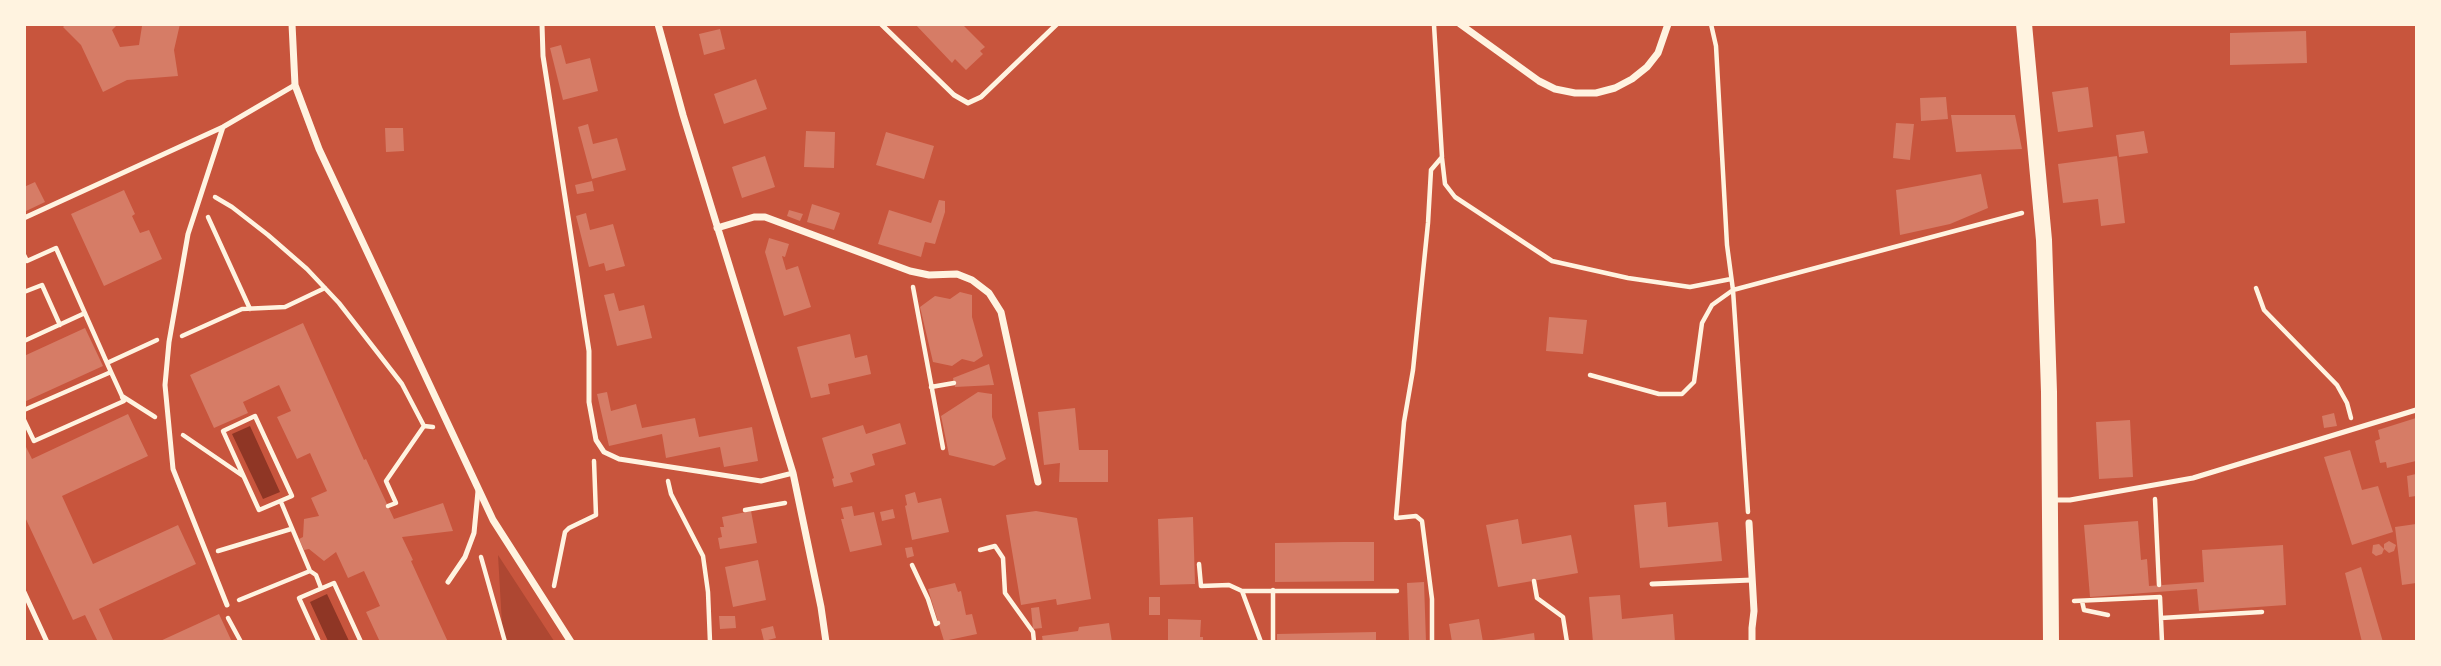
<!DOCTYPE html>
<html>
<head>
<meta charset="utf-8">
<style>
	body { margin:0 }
	#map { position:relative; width:2441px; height:666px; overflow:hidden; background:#c8553d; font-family:"Noto Sans",sans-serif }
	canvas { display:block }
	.frame { position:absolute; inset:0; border:26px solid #fff3e0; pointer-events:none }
</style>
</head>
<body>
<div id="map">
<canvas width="2441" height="666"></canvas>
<div class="frame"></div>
</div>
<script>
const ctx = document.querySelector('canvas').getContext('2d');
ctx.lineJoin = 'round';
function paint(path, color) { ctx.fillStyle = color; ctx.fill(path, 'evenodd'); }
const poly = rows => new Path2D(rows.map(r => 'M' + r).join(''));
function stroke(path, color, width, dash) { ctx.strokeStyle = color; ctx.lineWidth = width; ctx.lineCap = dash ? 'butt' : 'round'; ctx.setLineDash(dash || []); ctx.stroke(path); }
paint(poly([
	[498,555,554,641,503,641]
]), '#ae4732');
paint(poly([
	[250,426,280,492,263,499,232,434],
	[327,594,349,641,328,641,310,602]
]), '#8f3625');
paint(poly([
	[66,24,118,24,112,30,120,47,139,45,142,26,139,24,180,24,174,50,178,76,127,80,103,92,81,45,63,27],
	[915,24,962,24,985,47,980,51,983,54,966,70,955,59,952,63],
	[720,29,725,49,704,55,699,34],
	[2306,31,2307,63,2230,65,2230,33],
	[561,45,566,64,590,58,598,91,563,100,550,48],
	[756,79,767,109,724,124,714,94],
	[2088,87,2093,127,2058,132,2052,92],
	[1946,97,1948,119,1921,121,1920,98],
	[1951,115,2015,115,2022,149,1956,152],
	[1896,123,1914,124,1910,160,1893,158],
	[588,124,593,144,617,138,626,170,592,179,578,127],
	[385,128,403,128,404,151,386,152],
	[806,131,835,132,834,168,804,167],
	[2144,131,2148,153,2119,157,2116,135],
	[886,132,934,146,924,179,876,165],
	[765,156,775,187,742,198,732,167],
	[2117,156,2125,223,2101,226,2098,199,2063,203,2058,164],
	[1981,174,1988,208,1950,224,1900,235,1896,190],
	[592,181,594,191,577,194,575,185],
	[35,182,45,202,24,212,24,187],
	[124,190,135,214,132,216,140,233,149,230,162,259,104,286,71,214],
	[939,200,945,201,945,212,935,244,925,242,921,257,878,244,889,210,931,223],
	[812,204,840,213,834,230,807,222],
	[789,210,803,214,800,221,787,216],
	[586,213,590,230,613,224,625,266,606,271,604,263,589,267,576,216],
	[769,238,789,244,785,257,782,256,786,270,798,266,811,307,784,316,765,252],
	[960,292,972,295,972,317,983,356,974,362,962,359,952,366,933,362,920,307,935,296,950,299],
	[614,293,619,311,644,305,652,338,617,346,604,295],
	[1549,317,1587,320,1583,354,1546,351],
	[303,323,364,460,366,459,394,519,443,503,453,531,402,537,413,560,411,561,448,642,380,642,366,612,380,606,364,571,348,578,336,552,324,561,309,549,304,550,299,539,303,537,304,519,319,516,311,498,327,491,310,453,297,459,277,417,291,411,279,385,243,402,248,413,214,428,190,375],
	[85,328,103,366,24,402,24,356],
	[850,334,855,358,867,355,871,374,828,384,830,394,811,398,797,347],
	[989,364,994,385,955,387,953,378],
	[607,392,611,411,636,404,642,428,695,418,699,437,752,427,758,461,724,467,720,447,666,458,662,434,609,446,597,394],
	[978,392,992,394,992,417,1006,459,994,466,949,455,941,416],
	[1075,408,1079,450,1108,450,1108,482,1059,482,1060,463,1044,465,1038,412],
	[2334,413,2337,426,2324,428,2322,416],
	[128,414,148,456,62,496,93,564,178,525,196,564,99,609,114,642,98,642,85,615,73,620,24,515,24,443,32,459],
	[2416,418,2416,461,2387,468,2386,462,2380,463,2375,441,2380,439,2378,430],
	[2130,420,2133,477,2099,479,2096,422],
	[900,423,906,444,872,454,875,465,850,473,853,482,834,487,832,479,834,478,822,438,863,425,866,434],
	[2350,450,2362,490,2378,486,2393,532,2352,545,2324,457],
	[2416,474,2416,496,2409,497,2407,476],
	[915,492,918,503,941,498,949,532,912,540,905,506,907,505,905,495],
	[1666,502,1668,527,1718,522,1722,561,1640,568,1634,505],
	[852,506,854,516,874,512,882,545,850,552,841,519,844,519,841,508],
	[893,509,895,518,882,521,880,512],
	[751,511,757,543,720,549,718,538,722,537,720,527,724,527,722,517],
	[1036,511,1077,518,1091,599,1057,605,1056,599,1021,605,1006,515],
	[1193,517,1195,584,1160,585,1158,519],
	[1518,519,1522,544,1571,535,1578,573,1498,587,1486,525],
	[2138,521,2141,560,2147,559,2149,586,2204,582,2202,550,2283,545,2286,605,2199,611,2197,589,2090,597,2084,525],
	[2416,524,2416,583,2402,585,2395,527],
	[2389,541,2396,545,2394,551,2389,553,2384,549,2382,554,2376,556,2372,553,2373,545,2379,544,2384,549,2384,544],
	[1343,542,1374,542,1374,581,1275,582,1275,543],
	[912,547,914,556,907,558,905,548],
	[758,560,766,600,733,607,725,567],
	[2361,567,2383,642,2362,642,2345,573],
	[1424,582,1426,642,1409,642,1407,583],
	[955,583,958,592,961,591,966,615,972,614,977,634,944,641,928,589],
	[1620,595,1622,619,1673,614,1675,642,1593,642,1589,597],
	[1149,597,1160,597,1160,615,1149,615],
	[1039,607,1042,628,1033,629,1031,608],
	[219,614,232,642,158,642],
	[719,616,735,616,736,628,720,629],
	[1168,619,1201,620,1200,637,1203,637,1203,642,1170,642,1168,640],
	[1479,619,1483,642,1452,642,1449,624],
	[1109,623,1112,642,1043,642,1042,636,1078,631,1079,627],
	[773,626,776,638,764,641,761,629],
	[1376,632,1376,642,1277,642,1277,634],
	[1534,633,1535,642,1493,642,1493,640]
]), '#d67c66');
stroke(poly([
	[1711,24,1716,46,1727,245,1733,290,1748,512],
	[1442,158,1445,184,1455,197,1552,261,1628,278,1690,287,1731,279],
	[215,197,232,207,268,235,307,269,339,303,402,384,424,426,433,427],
	[208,217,250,309],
	[24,255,27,261,56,248,111,372],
	[913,287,943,448],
	[2256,288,2264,310,2337,385,2347,403,2351,418],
	[24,292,42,285,60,325],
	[182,336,242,309,285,307,325,288],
	[24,341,85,313],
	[107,363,157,340],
	[1590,375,1659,394,1682,394,1694,382,1702,323,1712,305,1733,290,2022,213],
	[931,387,954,383],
	[24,410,111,372,122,396,155,417],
	[255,416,292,496,259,510,223,431,255,416],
	[24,420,34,441,124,401,122,397],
	[183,435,243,476],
	[668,481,671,494,703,556,708,592,710,642],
	[2155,499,2159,585],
	[281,502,310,571,316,575,321,588],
	[388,506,396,503,386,481,424,426],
	[745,510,785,503],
	[980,550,995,546,1003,558,1005,593,1033,632,1034,642],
	[218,551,291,529],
	[481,557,505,642],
	[1199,564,1201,586,1229,585,1242,591,1397,591],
	[912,565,928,599,936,624,938,623],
	[1534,581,1537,598,1563,617,1567,642],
	[554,586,565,532,569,528,596,515,594,461],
	[1273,590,1273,642],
	[1242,591,1261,642],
	[239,600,310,571],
	[2074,601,2160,597,2162,642],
	[2082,601,2084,610,2108,615],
	[228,618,241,642],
	[2161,618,2262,612],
	[319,642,299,598,334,583,361,642],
	[1432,642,1432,599,1422,521,1416,516,1396,518,1404,422,1413,370,1428,223,1431,170,1442,157,1434,25]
]), '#fff3e0', 4.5);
stroke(poly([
	[542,24,543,56,589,351,589,402,596,440,604,452,619,459,761,481,793,473],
	[881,24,954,95,968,103,981,97,1057,24],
	[223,127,188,234,169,342,165,385,173,469,227,605],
	[24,218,223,127,295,85],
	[2053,500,2070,500,2193,478,2416,410],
	[448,582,465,557,474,533,478,491],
	[1652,584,1752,580],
	[24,592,47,642]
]), '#fff3e0', 5);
stroke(poly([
	[292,24,295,85,319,149,493,520,571,642],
	[658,24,683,115,793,473,821,607,826,642],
	[1460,24,1539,81,1555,89,1575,93,1596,93,1615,88,1632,79,1647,67,1658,53,1668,24],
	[717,228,754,217,765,217,910,271,929,275,957,274,972,280,989,293,1001,312,1038,482],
	[1749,523,1754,611,1752,628,1752,642]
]), '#fff3e0', 7);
stroke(poly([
	[2024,24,2044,240,2049,392,2051,642]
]), '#fff3e0', 16);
</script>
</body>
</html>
